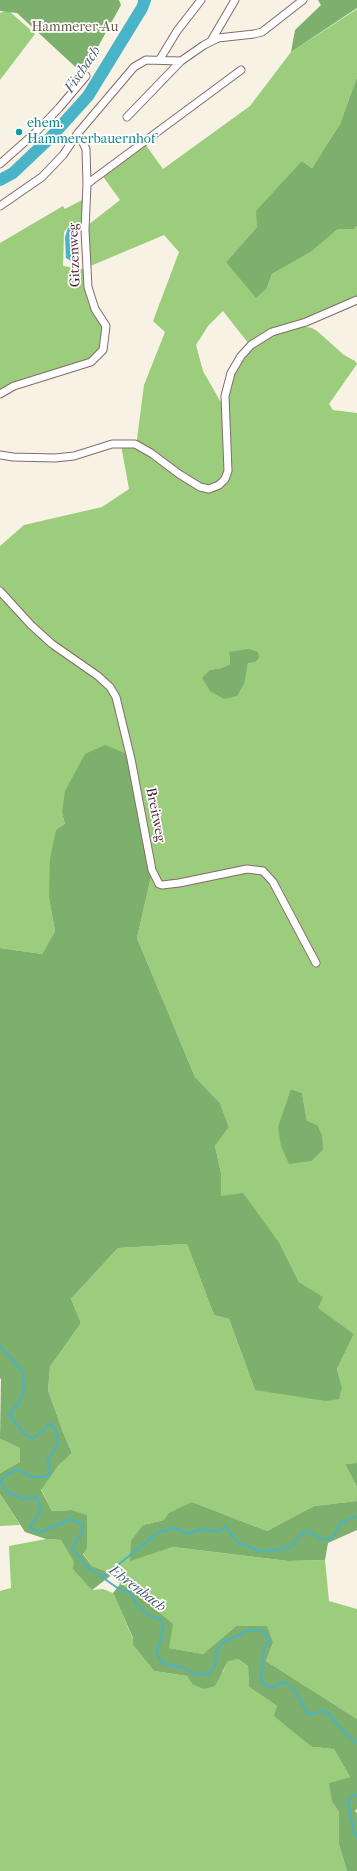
<!DOCTYPE html>
<html>
<head>
<meta charset="utf-8">
<style>
	body { margin:0 }
	canvas { display:block; background:#f7f2e3 }
</style>
</head>
<body>
<canvas width="357" height="1871"></canvas>
<script>
const ctx = document.querySelector('canvas').getContext('2d');
ctx.lineJoin = 'round';
function paint(path, color) { ctx.fillStyle = color; ctx.fill(path, 'evenodd'); }
const poly = rows => new Path2D(rows.map(r => 'M' + r).join(''));
function stroke(path, color, width, dash) { ctx.strokeStyle = color; ctx.lineWidth = width; ctx.lineCap = dash ? 'butt' : 'round'; ctx.setLineDash(dash || []); ctx.stroke(path); }
function write(font, color, halo, rows, align = 'center') {
  ctx.font = font + ' "IM FELL French Canon",serif'; ctx.lineWidth = 3.5; ctx.setLineDash([]); ctx.textBaseline = 'middle'; ctx.strokeStyle = halo; ctx.fillStyle = color; for (const [text, x, y, turn = 0] of rows) {
    ctx.save(); ctx.translate(x, y); ctx.rotate((+turn || 0) * Math.PI / 180); ctx.textAlign = isNaN(turn) ? turn : align; if (halo) ctx.strokeText(text, 0, 0); ctx.fillText(text, 0, 0); ctx.restore();
  }
}
paint(poly([
	[357,9,357,77,340,124,312,168,302,161,257,227,226,262,267,288,272,274,311,252,338,229,354,229,357,226,357,299,249,344,223,311,208,326,196,345,203,371,223,406,225,467,223,476,216,483,208,485,200,484,137,442,137,439,144,385,165,332,153,321,179,252,164,235,88,267,88,225,120,200,102,175,145,144,163,169,250,106,291,52],
	[8,10,35,34,0,80,0,13],
	[84,199,84,228,69,226,64,232,63,266,83,269,86,293,89,305,100,318,103,327,102,346,95,358,0,391,0,243,63,206,65,209],
	[302,326,312,328,317,331,344,355,355,361,357,364,329,404,333,410,357,413,357,1463,345,1464,357,1487,357,1501,314,1506,267,1531,192,1502,164,1520,143,1525,130,1560,173,1547,288,1561,325,1560,329,1601,357,1609,357,1719,266,1661,273,1643,236,1626,203,1654,168,1648,129,1588,120,1584,113,1574,92,1566,83,1553,71,1510,52,1511,41,1489,58,1466,72,1453,63,1432,48,1390,50,1367,81,1323,71,1299,118,1248,187,1244,214,1315,229,1319,255,1390,342,1387,337,1369,354,1334,317,1308,322,1297,299,1282,280,1244,220,1197,221,1173,215,1146,229,1127,220,1103,195,1077,137,938,151,877,62,813,65,824,49,898,55,931,42,954,0,948,0,546,24,525,102,507,129,489,121,445,141,448,199,488,225,480,229,384,247,351,265,338],
	[229,652,248,663,246,671,210,670,221,668,230,664],
	[291,1089,302,1093,307,1121],
	[0,1439,20,1448,20,1462,0,1473],
	[0,1494,20,1525,0,1526],
	[46,1539,61,1540,92,1590,103,1589,113,1593,133,1639,133,1645,154,1671,187,1676,192,1684,223,1672,228,1660,238,1659,248,1666,249,1687,277,1706,312,1747,334,1749,350,1777,330,1783,332,1802,339,1812,339,1845,347,1871,0,1871,0,1591,11,1588,9,1546]
]), '#9ccd7c');
paint(poly([
	[0,0,119,0,121,5,83,74,17,13,0,11],
	[318,0,357,0,357,8,291,52,295,30,321,5],
	[357,77,357,226,354,229,338,229,311,252,272,274,267,288,256,298,226,262,257,227,256,211,302,161,312,168,340,124],
	[249,649,258,652,259,658,255,662,248,663,244,684,237,696,224,699,210,691,202,678,210,670,221,668,230,664,229,652],
	[105,745,127,754,148,851,151,877,137,938,195,1077,220,1103,229,1127,215,1146,221,1173,221,1196,243,1193,280,1244,299,1282,323,1297,318,1308,354,1334,337,1369,342,1387,339,1399,326,1401,255,1390,229,1319,214,1315,187,1244,118,1248,71,1299,81,1323,50,1367,48,1390,63,1432,72,1453,58,1466,41,1490,52,1511,71,1510,87,1515,87,1548,83,1554,92,1566,113,1574,92,1590,73,1569,74,1562,61,1540,46,1539,25,1532,0,1494,0,1473,20,1462,20,1448,0,1439,1,1379,0,1378,0,948,42,954,55,931,49,898,50,859,56,830,65,824,62,813,65,791,85,754],
	[291,1089,302,1093,307,1121,317,1125,322,1135,323,1150,311,1161,289,1164,281,1146,278,1127],
	[357,1463,357,1487,345,1464],
	[357,1501,357,1530,328,1543,325,1560,288,1561,173,1547,130,1561,131,1541,143,1525,164,1520,169,1513,192,1502,267,1531,314,1506],
	[120,1584,129,1588,173,1624,169,1648,203,1654,236,1626,267,1626,273,1643,266,1661,357,1719,357,1809,355,1811,357,1813,357,1871,347,1871,339,1845,339,1812,332,1802,329,1783,350,1777,334,1749,312,1747,274,1716,277,1706,249,1687,248,1666,238,1659,228,1661,215,1686,204,1689,192,1684,187,1676,154,1671,133,1645,133,1638,113,1593]
]), '#7db06c');
paint(poly([
	[72,227,74,229,77,244,75,257,71,261,66,258,65,237,68,228]
]), '#49b3c7');
stroke(poly([
	[139,0,142,8],
	[0,1346,23,1372,24,1390,19,1403,9,1414,25,1435,33,1438,43,1431,49,1423,56,1430,58,1444,47,1461,51,1472,44,1477,32,1477,18,1470,6,1474,1,1482,6,1491,23,1499,37,1497,41,1511,30,1526,32,1529,41,1532,70,1519,83,1525,82,1533,72,1548,86,1566,119,1589,131,1594,136,1604,150,1616,160,1619,163,1623,161,1640,156,1652,162,1663,184,1668,192,1673,208,1675,215,1666,216,1653,222,1643,247,1631,261,1630,270,1640,264,1649,261,1679,266,1686,273,1687,283,1682,293,1688,308,1714,326,1711,348,1736,357,1743],
	[104,1576,159,1532,175,1528,188,1534,201,1529,218,1532,225,1526,237,1542,262,1552,292,1547,301,1534,309,1531,322,1540,333,1537,341,1523,357,1516],
	[357,1794,348,1800,353,1829,357,1837]
]), '#49b3c7', 2);
stroke(poly([
	[0,180,13,173,51,137,88,96,142,8,145,0]
]), '#49b3c7', 12);
const street = poly([
	[211,41,235,0],
	[160,59,177,31,201,0],
	[127,117,181,61,204,45,218,38,254,34,262,32,303,0],
	[0,164,36,132,59,108,86,76],
	[87,184,241,70],
	[0,206,42,177,63,155,78,133,134,67,146,60,181,61],
	[0,394,14,386,91,362,103,350,106,326,95,309,88,287,85,230,87,184,86,149,78,133],
	[0,455,13,457,55,458,74,456,112,444,135,444,151,453,179,474,200,487,209,489,219,485,225,479,228,471,225,396,231,373,241,356,251,345,272,332,306,322,357,300],
	[0,591,31,625,52,644,98,676,110,687,116,697,131,759,152,870,159,884,162,885,179,883,247,869,263,871,273,882,316,963]
]);
stroke(street, '#87696b', 9);
stroke(street, '#fff', 7);
for (const [x, y, r, color] of [
	[19,132,4,"#0f9aa8"]
]) { const dot = new Path2D(); dot.arc(x, y, r, 0, 2 * Math.PI); ctx.fillStyle = color; ctx.fill(dot); stroke(dot, '#fff', 1.5); }
write('14px', '#675c47', '#fff', [
	["Hammerer-Au",75,28]
]);
write('14px', '#0d838f', '#fff', [
	["ehem.",27,124],
	["Hammererbauernhof",27,140]
], 'left');
write('14px', '#4a1f2b', '#fff', [
	["Gitzenweg",75,255,-92],
	["Breitweg",155,815,79]
]);
write('italic 15px', '#4a5a69', '#fff', [
	["Fischach",83,70,-56],
	["Ehrenbach",137,1589,37]
]);
</script>
</body>
</html>
